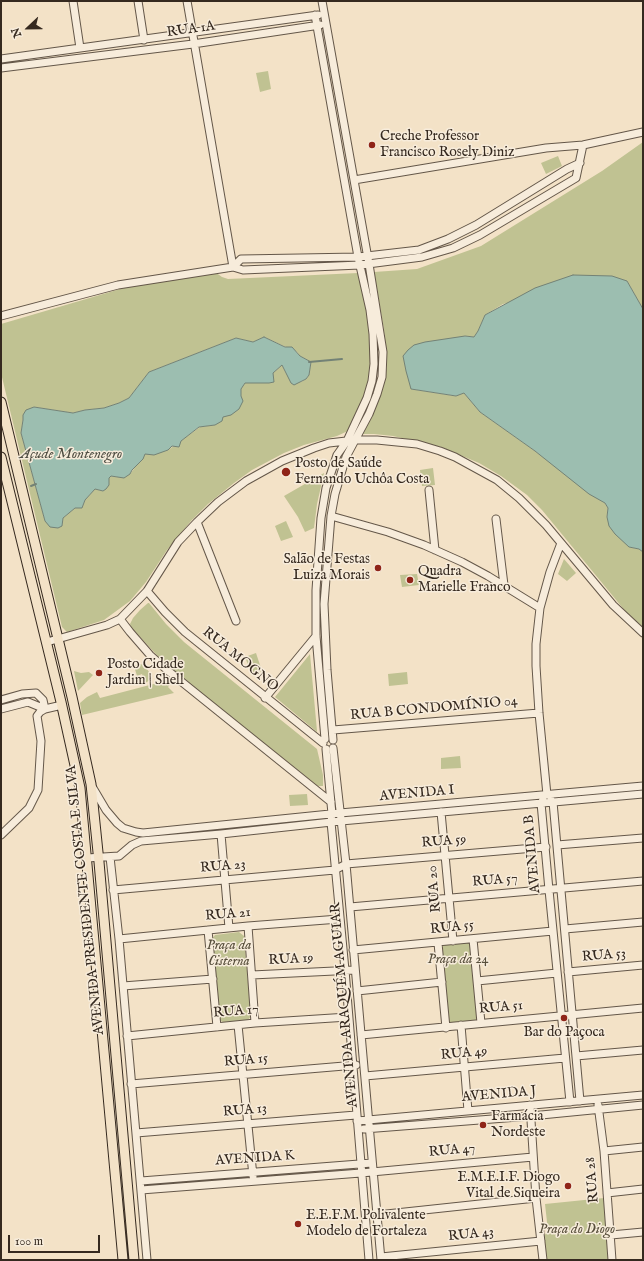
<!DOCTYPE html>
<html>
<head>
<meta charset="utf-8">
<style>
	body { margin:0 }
	#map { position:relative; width:644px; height:1261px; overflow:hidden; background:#f3e2c7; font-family:"IM FELL English",serif }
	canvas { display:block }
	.frame { position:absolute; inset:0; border:2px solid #35291f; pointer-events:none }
	.north { position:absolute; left:8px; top:8px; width:40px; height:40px; -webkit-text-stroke:3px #f7ecdb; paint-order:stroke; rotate:248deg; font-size:11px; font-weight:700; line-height:16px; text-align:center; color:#35291f }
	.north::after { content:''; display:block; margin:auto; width:14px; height:18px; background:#35291f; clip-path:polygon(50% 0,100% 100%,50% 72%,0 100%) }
	.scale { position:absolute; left:8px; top:1235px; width:92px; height:18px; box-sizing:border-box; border:2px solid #35291f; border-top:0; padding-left:5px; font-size:12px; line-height:14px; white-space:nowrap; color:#35291f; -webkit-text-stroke:3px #f7ecdb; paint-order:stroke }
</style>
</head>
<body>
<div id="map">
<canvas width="644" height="1261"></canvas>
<div class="frame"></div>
<div class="north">N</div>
<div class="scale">100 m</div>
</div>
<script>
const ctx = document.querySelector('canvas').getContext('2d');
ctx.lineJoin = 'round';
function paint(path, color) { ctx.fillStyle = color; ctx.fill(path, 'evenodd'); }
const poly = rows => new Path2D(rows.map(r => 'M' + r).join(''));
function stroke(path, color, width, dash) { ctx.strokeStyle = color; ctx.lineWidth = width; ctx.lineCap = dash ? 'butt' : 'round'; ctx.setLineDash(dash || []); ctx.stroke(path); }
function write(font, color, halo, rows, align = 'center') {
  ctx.font = font + ' "IM FELL English",serif'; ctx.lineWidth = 3; ctx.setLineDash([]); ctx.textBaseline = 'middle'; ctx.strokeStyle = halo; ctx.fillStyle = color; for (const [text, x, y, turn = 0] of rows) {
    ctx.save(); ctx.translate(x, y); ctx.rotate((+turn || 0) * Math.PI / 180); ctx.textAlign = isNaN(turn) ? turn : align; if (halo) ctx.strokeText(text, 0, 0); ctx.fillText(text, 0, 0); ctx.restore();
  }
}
paint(poly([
	[268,71,271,89,260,92,256,73],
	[643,142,643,309,627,281,503,304,485,315,478,331,474,337,465,336,411,389,455,396,464,393,480,412,535,451,605,503,608,508,607,517,629,547,639,549,643,552,643,627,626,612,542,510,527,495,501,476,479,463,441,447,393,436,374,434,363,434,362,430,376,407,387,367,384,330,374,272,417,269,481,246,602,171],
	[558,156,562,166,546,174,541,163],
	[215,272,222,277,228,279,358,273,363,292,372,340,372,367,369,386,350,430,337,436,304,445,284,453,252,470,234,483,208,504,191,521,167,550,146,582,130,601,104,620,67,632,62,627,1,373,1,324,127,287],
	[264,337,297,352,300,356,311,362,309,375,306,379,301,382,286,373,282,365,273,373,273,382,245,383,241,388,241,396,215,425,200,427,168,450,145,454,130,474,124,477,111,476,109,478,103,491,95,489,85,500,82,508,75,508,63,518,62,526,45,521,21,433,23,420,34,407,73,413,85,410,104,408,119,403,129,398,149,372,236,338,253,342],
	[433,468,435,485,422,486,420,470],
	[324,473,317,504,314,528,305,532,298,517,284,496],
	[286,521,293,537,281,541,275,526],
	[564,559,576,573,567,581,558,574],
	[417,574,419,585,402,587,400,575],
	[148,603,149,603,166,624,184,642,317,749,323,775,323,786,318,786,165,664,131,627,130,624,133,618,140,610],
	[256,653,262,671,252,675,245,657],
	[310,654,317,731,317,732,275,697],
	[140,664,144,665,152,676,152,678,147,682,139,685,138,683,144,680,142,674,137,676,134,666],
	[74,671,81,673,89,672,93,675,78,691],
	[407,672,408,684,389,686,388,674],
	[169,680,172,682,168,687,174,693,82,715,80,703,87,697,97,692,100,698],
	[460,756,461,768,441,769,441,758],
	[307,794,308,805,290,806,289,795],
	[239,932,244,936,251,1016,248,1020,223,1022,219,1020,212,939,215,935],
	[468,942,473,945,480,1017,476,1022,452,1024,448,1021,441,948,444,944],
	[604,1198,609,1260,546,1260,543,1237,548,1231,545,1204]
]), '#c0c292');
const water = poly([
	[573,275,612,276,627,281,643,309,643,552,639,549,629,547,615,534,609,526,607,517,608,508,605,503,589,494,535,451,480,412,464,393,456,396,411,389,406,371,403,356,408,350,414,345,425,342,465,336,474,337,478,331,485,315,535,288,573,275],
	[264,337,285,347,292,347,300,356,311,362,309,375,306,379,294,385,291,383,282,365,273,373,274,382,269,383,245,383,241,389,241,396,243,401,239,409,231,415,223,417,222,421,215,425,199,427,181,441,179,447,172,446,168,450,154,455,145,454,143,459,132,470,130,474,124,478,111,476,109,478,109,485,106,489,103,491,95,489,85,500,82,508,75,508,63,518,62,526,58,528,50,527,45,521,21,433,23,420,23,415,26,410,34,407,73,413,85,410,104,408,119,403,129,398,149,372,236,338,253,342,264,337]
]);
paint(water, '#9cbeb0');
stroke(water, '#738276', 1);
stroke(poly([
	[309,362,342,359],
	[31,486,36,484]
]), '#738276', 2);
const minor = poly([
	[73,1,80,48],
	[138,1,144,40],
	[187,1,233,267],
	[322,1,369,264,383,352,382,377,377,394,369,414,346,457,335,494,331,516,324,604,327,670,333,740],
	[315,15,358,257,370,310,373,334,374,364,372,381,367,398,347,441,337,455,326,488,321,518,316,590,316,636,325,739],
	[1,59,318,15],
	[1,68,193,44,320,25],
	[354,180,546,148,583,145,643,132],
	[233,267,241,259,358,257,419,250,448,239,476,225,567,169,580,163],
	[1,316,118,285,233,267,243,270,360,265,422,257,453,248,480,235,576,178,583,145],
	[429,490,435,550],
	[331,516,388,532,424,545,462,562,488,576,540,608],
	[496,519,504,585],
	[197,522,236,621],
	[147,591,165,612,185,632,323,743],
	[120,619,130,632,150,655,167,670,331,802],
	[47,642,107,625,120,619,147,591,178,542,197,522,218,502,246,481,282,461,314,448,329,443,355,440,377,440,417,444,440,451,455,457,497,480,519,498,546,525,613,605,643,633],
	[265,698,316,636],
	[1,700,22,694,36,693,43,700,45,709],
	[1,709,28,702,45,709],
	[333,730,539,713],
	[333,748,346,864,381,1260],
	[326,749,332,814,331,822,345,970,369,1260],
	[93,788,106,810,117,823,123,828,136,832,143,833,340,813,643,786],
	[547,795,539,713,536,666,536,644,540,608,550,572,561,543],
	[543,800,541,803,549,890,570,1102],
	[551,800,553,802,580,1101],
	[441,812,453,941],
	[221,834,229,928],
	[1,835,29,808,38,790,41,741,37,716,40,712,45,709,62,705],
	[557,845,643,838],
	[110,857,119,939,147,1260],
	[87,858,119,856,132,845,141,841,221,834,341,821,643,794],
	[113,890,335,870,346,864,546,847],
	[350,907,643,881],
	[248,926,255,1023],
	[565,929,643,922],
	[208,930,217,1027],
	[119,939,248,926,339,919],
	[473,939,481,1023],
	[438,943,446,1028],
	[353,950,553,931],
	[568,972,643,965],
	[252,975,355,970],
	[477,981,557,973],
	[123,986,213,979],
	[357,991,442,982],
	[238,1025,253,1176],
	[461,1025,468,1111],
	[361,1035,643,1008],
	[127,1036,255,1023,348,1017],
	[576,1056,643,1050],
	[365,1076,565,1058],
	[131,1084,356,1065],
	[530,1105,536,1198,543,1260],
	[598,1105,604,1151,612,1260],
	[357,1121,643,1095],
	[364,1129,531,1116,643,1105],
	[136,1133,356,1115],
	[604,1151,643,1147],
	[141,1181,372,1163],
	[141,1190,361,1173,533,1157],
	[607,1193,643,1189],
	[377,1215,536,1198],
	[611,1235,643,1232],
	[381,1257,541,1241]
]);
const major = poly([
	[1,402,72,697,91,784,99,862,134,1260],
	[1,457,61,702,80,788,123,1260]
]);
stroke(minor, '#645749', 9);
stroke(major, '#35291f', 11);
stroke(minor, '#f7ecdb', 7);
stroke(major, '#f3e2c7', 9);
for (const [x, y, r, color] of [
	[372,145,4,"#8f2418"],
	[286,472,5,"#8f2418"],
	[378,568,4,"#8f2418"],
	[410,580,4,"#8f2418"],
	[99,673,4,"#8f2418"],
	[564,1018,4,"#8f2418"],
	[483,1125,4,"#8f2418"],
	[568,1186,4,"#8f2418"],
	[298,1224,4,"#8f2418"]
]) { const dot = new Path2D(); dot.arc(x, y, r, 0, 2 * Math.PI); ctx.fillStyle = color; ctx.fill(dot); stroke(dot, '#f7ecdb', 1.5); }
write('14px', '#35291f', '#f7ecdb', [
	["RUA 1A",191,30,-8],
	["RUA MOGNO",240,660,39],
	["RUA B CONDOMÍNIO 04",434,709,-5],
	["AVENIDA I",417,794,-5],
	["RUA 59",444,842,-5],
	["AVENIDA B",533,854,-95],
	["RUA 23",223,867,-5],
	["RUA 57",495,881,-5],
	["RUA 20",435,889,-95],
	["AVENIDA PRESIDENTE COSTA E SILVA",86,900,-96],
	["RUA 21",228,915,-5],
	["RUA 55",452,928,-6],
	["RUA 53",604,956,-5],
	["RUA 19",291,960,-3],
	["AVENIDA ARAQUÉM AGUIAR",345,1005,-95],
	["RUA 51",501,1008,-5],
	["RUA 17",236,1012,-5],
	["RUA 49",464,1054,-5],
	["RUA 15",246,1061,-5],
	["AVENIDA J",499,1095,-5],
	["RUA 13",245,1111,-5],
	["RUA 47",452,1151,-5],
	["AVENIDA K",255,1159,-4],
	["RUA 28",593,1180,-95],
	["RUA 43",471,1235,-6]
]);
write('14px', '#35291f', '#f7ecdb', [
	["Creche Professor",380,137],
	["Francisco Rosely Diniz",380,153],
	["Posto de Saúde",295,464],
	["Fernando Uchôa Costa",295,480],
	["Salão de Festas",370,560,"right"],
	["Luiza Morais",370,576,"right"],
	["Quadra",418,572],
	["Marielle Franco",418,588],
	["Posto Cidade",107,665],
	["Jardim | Shell",107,681],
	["Bar do Paçoca",564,1033,"center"],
	["Farmácia",491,1117],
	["Nordeste",491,1133],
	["E.M.E.I.F. Diogo",560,1178,"right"],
	["Vital de Siqueira",560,1194,"right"],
	["E.E.F.M. Polivalente",306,1216],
	["Modelo de Fortaleza",306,1232]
], 'left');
write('italic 14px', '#584f3c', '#f7ecdb', [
	["Praça da",229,946],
	["Cisterna",229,962],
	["Praça da 24",458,960],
	["Praça do Diogo",577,1230]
]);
write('italic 15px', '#4f4e43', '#f7ecdb', [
	["Açude Montenegro",71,455]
]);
</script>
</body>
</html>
